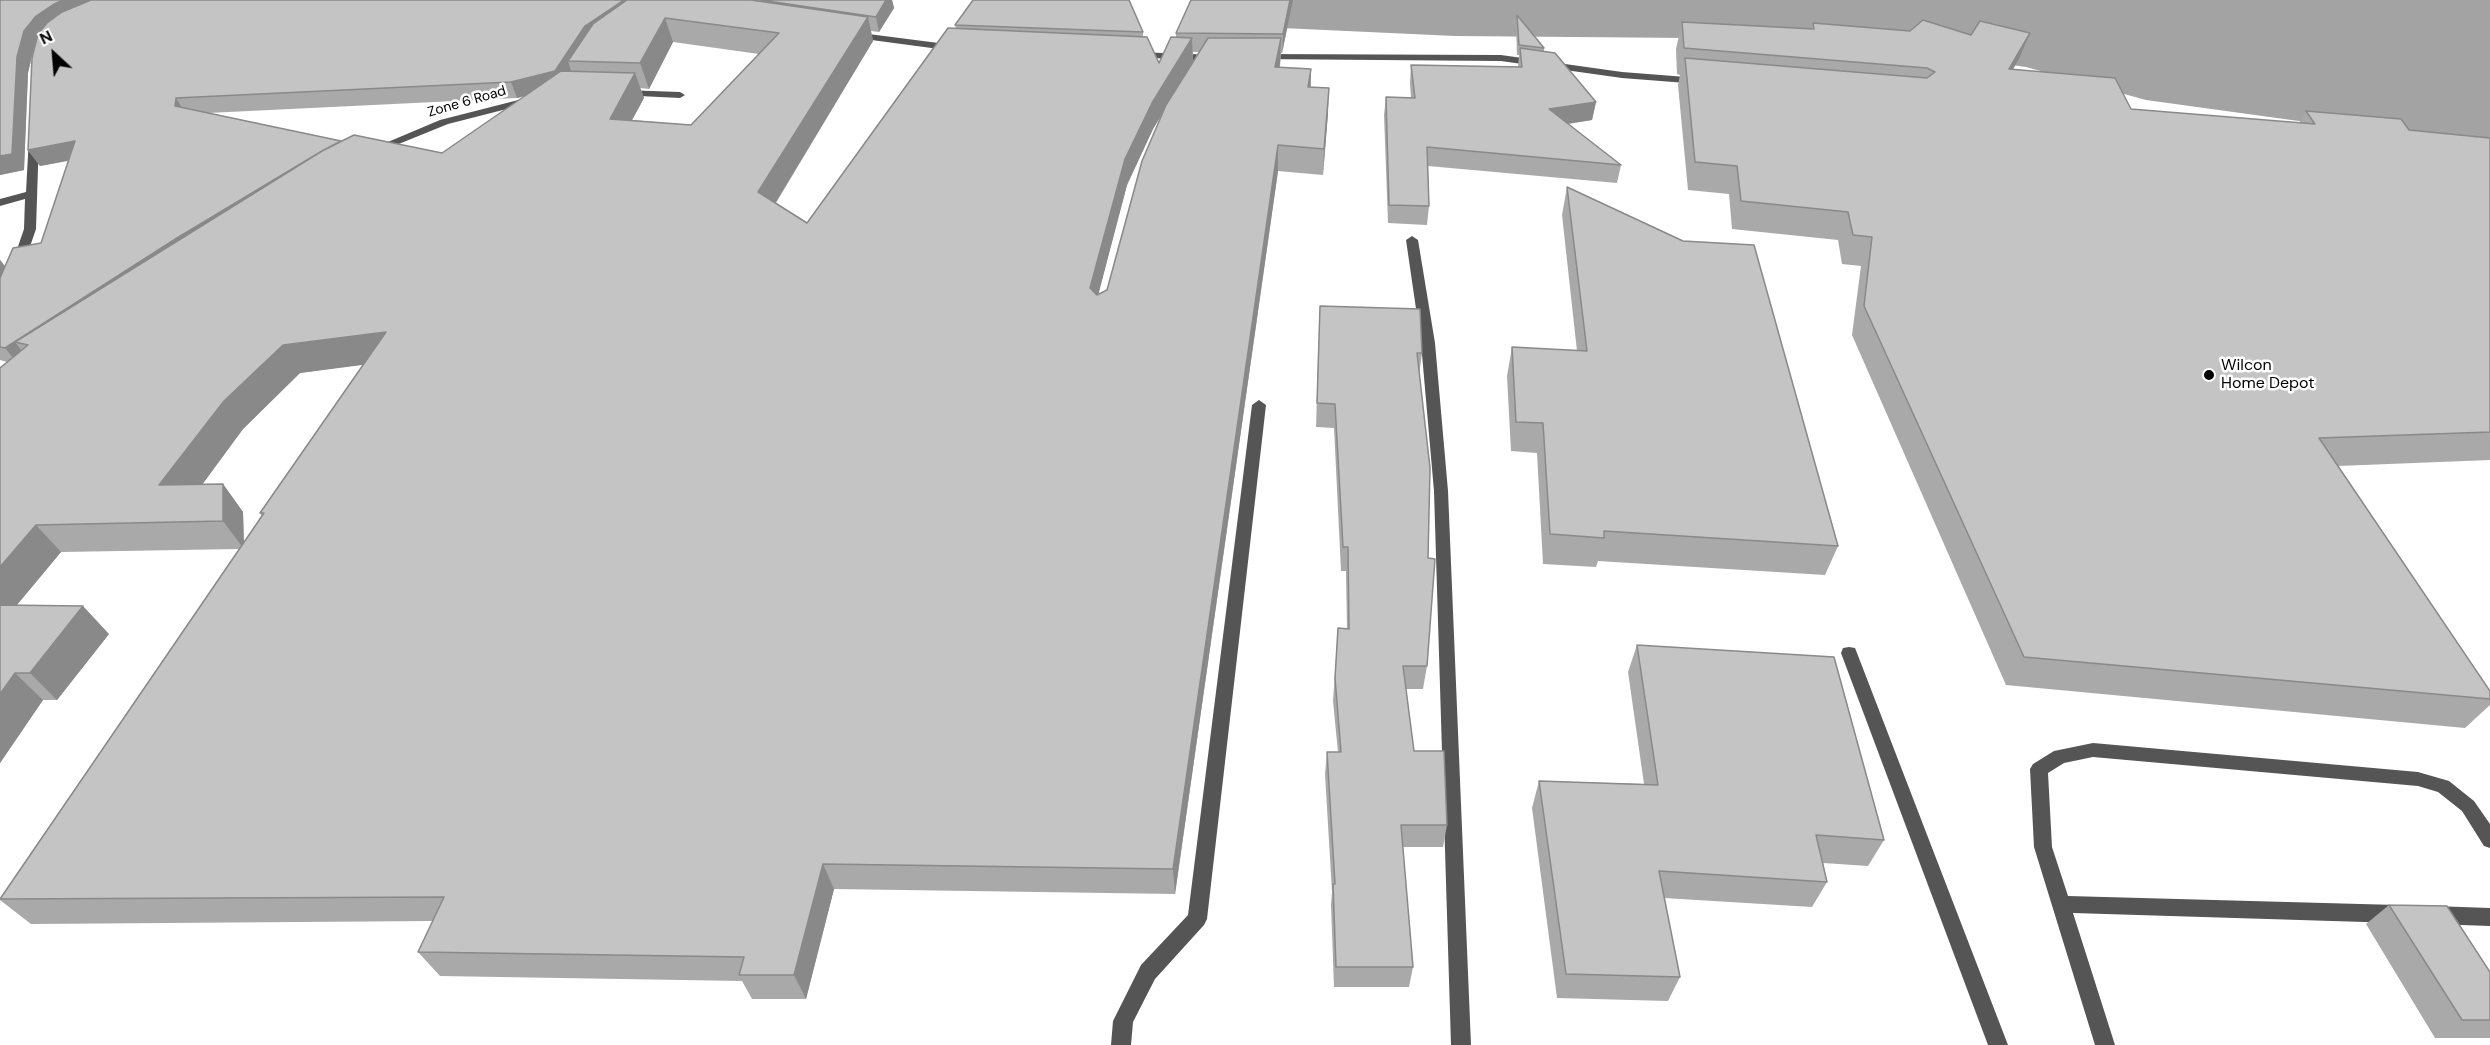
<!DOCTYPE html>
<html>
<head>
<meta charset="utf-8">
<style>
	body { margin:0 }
	#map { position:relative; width:2490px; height:1045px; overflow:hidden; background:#fff; font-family:"DM Sans",sans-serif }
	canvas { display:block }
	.north { position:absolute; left:24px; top:24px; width:60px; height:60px; -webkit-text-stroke:4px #fff; paint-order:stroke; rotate:334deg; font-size:16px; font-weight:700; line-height:24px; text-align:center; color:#000 }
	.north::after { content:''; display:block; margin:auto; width:21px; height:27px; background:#000; clip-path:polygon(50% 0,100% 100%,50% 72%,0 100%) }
</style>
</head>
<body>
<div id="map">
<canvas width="2490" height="1045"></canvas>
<div class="north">N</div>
</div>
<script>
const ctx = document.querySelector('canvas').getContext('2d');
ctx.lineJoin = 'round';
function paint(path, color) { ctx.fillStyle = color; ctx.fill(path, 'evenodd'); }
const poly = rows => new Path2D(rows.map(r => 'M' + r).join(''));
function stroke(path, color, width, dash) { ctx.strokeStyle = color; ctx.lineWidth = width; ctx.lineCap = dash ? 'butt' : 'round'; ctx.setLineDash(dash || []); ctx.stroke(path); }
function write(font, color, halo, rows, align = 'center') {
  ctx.font = font + ' "DM Sans",sans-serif'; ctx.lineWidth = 5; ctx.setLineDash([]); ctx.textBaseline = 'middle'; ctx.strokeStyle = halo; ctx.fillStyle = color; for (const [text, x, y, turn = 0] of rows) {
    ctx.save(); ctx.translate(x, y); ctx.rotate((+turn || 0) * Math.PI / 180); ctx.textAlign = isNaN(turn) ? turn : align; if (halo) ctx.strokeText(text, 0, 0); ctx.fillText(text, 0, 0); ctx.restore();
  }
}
paint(poly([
	[1269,0,2490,0,2490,141,2306,122,2146,100,2026,67,1845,43,1691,38,1455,36,1260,27]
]), '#a3a3a3');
paint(poly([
	[853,32,954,45,959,48,954,51,849,37,848,35,853,32],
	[1137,52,1215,55,1220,58,1215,61,1133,57,1133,53,1137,52],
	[1260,54,1501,55,1622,72,1699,78,1704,81,1699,84,1622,78,1501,61,1256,59,1255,57,1260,54],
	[623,90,680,92,685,95,680,98,619,95,619,91,623,90],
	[534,96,538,97,538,101,448,124,379,152,371,152,369,150,440,120,534,96],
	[34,134,39,137,36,229,24,264,18,268,12,264,24,229,25,199,0,206,0,199,26,192,29,137,34,134],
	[1412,236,1418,240,1435,343,1448,491,1471,1045,1451,1045,1434,491,1421,343,1406,240,1412,236],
	[1259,400,1266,405,1207,919,1204,925,1155,979,1133,1022,1131,1045,1111,1045,1113,1021,1141,965,1188,915,1252,405,1259,400],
	[1849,647,1855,648,1857,653,2008,1045,1988,1045,1841,653,1843,648,1849,647],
	[2093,743,2418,772,2449,781,2474,801,2490,824,2490,848,2484,846,2462,811,2438,792,2418,786,2093,757,2064,763,2048,773,2052,847,2068,896,2397,905,2404,908,2407,914,2404,920,2397,923,2073,913,2115,1045,2095,1045,2034,847,2030,769,2033,764,2054,751,2093,743],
	[2433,906,2490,908,2490,926,2433,924,2426,921,2423,915,2426,909,2433,906]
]), '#555');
paint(poly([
	[0,0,892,0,894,8,879,32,871,31,873,41,776,203,807,223,956,29,955,25,1143,32,1143,37,1159,63,1176,38,1176,33,1293,0,1282,53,1281,53,1280,67,1311,69,1311,87,1328,113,1323,175,1278,171,1175,894,834,889,806,999,752,999,742,981,440,976,418,952,433,921,31,924,0,900,0,898,239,549,61,552,17,605,109,634,57,700,43,700,0,763,0,368,7,362,0,360,0,260,5,266,41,243,68,161,40,166,28,150,34,47,28,73,24,170,0,175],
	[673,42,759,54,691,125,632,120,644,98,640,88,649,89],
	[1193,52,1199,52,1193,62],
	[525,96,442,153,341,141,208,113,517,98],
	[1162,114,1107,290,1098,294,1127,185,1153,129],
	[364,364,260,513,262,516,244,543,243,512,223,484,202,485,243,429,300,373],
	[1517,15,1544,48,1544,52,1596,102,1592,120,1568,124,1621,165,1617,183,1428,166,1429,206,1427,225,1388,223,1384,115,1386,97,1411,98,1410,83,1411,65,1518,67,1519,55,1517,55,1516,26],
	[1682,22,1811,29,1813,23,1971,35,2030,33,2019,59,2013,69,2131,109,2299,123,2306,111,2409,130,2490,138,2490,460,2338,466,2490,691,2490,705,2465,728,2006,685,1852,335,1861,266,1842,264,1838,240,1732,229,1729,194,1688,190,1678,85,1680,75,1677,74,1676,49],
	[1567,187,1838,546,1825,575,1598,561,1596,567,1543,564,1537,453,1511,451,1507,376,1512,347,1577,351,1562,215],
	[1319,329,1422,353,1419,376,1427,666,1423,689,1406,689,1414,751,1447,825,1443,847,1403,847,1413,967,1409,987,1334,987,1331,905,1332,892,1325,774,1327,752,1338,752,1333,701,1338,628,1347,629,1346,571,1341,571,1334,428,1316,427],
	[1637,645,1884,840,1868,866,1823,863,1827,882,1812,907,1664,898,1680,977,1668,1001,1557,998,1532,808,1539,781,1644,784,1628,672],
	[2389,905,2490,972,2490,1038,2435,1038,2366,924]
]), '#a9a9a9');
paint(poly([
	[64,0,112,0,34,47,28,73,24,170,0,175,0,156,17,57,24,31,36,16,54,4],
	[624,0,652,0,568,61,571,71,561,87,517,98,511,82,585,26],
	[886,0,892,0,894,8,879,32,876,17],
	[1290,0,1293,0,1282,53,1283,34],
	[868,17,873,41,766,218,758,192],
	[665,18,673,42,649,89,640,63],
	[2030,33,2019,59,1997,96,2009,69],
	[1192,38,1193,63,1153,129,1127,185,1093,315,1090,288,1125,159,1152,103],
	[1281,38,1280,63,1275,92,1275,67],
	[1311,69,1310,94,1308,87],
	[635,73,644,98,619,144,610,119],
	[1329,88,1328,113,1323,175,1324,149],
	[176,98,186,114,175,106],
	[1596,102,1592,120,1546,127,1549,109],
	[75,141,86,157,40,166,28,150],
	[341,141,28,345,15,342,177,238],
	[1278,145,1278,171,1175,894,1173,869],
	[0,260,7,269,0,286],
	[386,332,401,360,300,373,243,429,181,513,159,485,224,401,283,345],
	[15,342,28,359,19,365,5,348],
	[223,484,243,512,244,549,223,521],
	[36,525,61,552,0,625,0,567],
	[83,606,109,634,57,700,30,673],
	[15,673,43,700,0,763,0,694],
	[823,864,834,889,806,999,794,975]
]), '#898989');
const building = poly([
	[0,0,64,0,54,4,36,16,24,31,17,57,12,154,0,156,0,0],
	[91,0,624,0,585,26,555,71,511,82,176,98,175,106,341,141,322,151,177,238,5,348,0,347,0,278,13,248,41,243,75,141,28,150,32,58,38,34,47,23,62,12,91,0],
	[627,0,751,0,868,17,758,192,807,223,948,28,1147,37,1159,63,1171,37,1192,38,1152,103,1125,159,1090,288,1097,295,1107,290,1142,161,1166,105,1208,38,1281,38,1275,67,1311,69,1308,87,1329,88,1324,149,1278,145,1173,869,823,864,794,975,739,975,744,957,418,952,444,897,0,899,264,513,260,513,386,332,283,345,224,401,159,485,223,484,223,521,36,525,0,567,0,368,28,345,15,342,322,151,354,135,442,153,561,71,635,73,610,119,691,125,779,33,665,18,640,63,568,61,593,24,627,0],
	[761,0,886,0,876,17,761,0],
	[973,0,1129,0,1143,32,955,25,973,0],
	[1191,0,1290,0,1283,34,1176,33,1191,0],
	[1517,15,1544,48,1519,45,1517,15],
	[1923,20,1971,35,1980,21,2030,33,2009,69,2115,78,2131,109,2315,124,2306,111,2401,119,2409,130,2490,138,2490,432,2319,438,2490,691,2490,699,2024,657,1864,306,1872,237,1853,235,1848,212,1741,201,1737,166,1695,162,1685,58,1927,78,1935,72,1927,68,1684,48,1682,22,1814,29,1813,23,1910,31,1923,20],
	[1520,48,1555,53,1596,102,1549,109,1621,165,1427,147,1429,206,1389,205,1386,97,1415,98,1411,65,1522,67,1520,48],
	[1567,187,1683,241,1754,245,1838,546,1604,531,1604,538,1550,534,1543,423,1516,422,1512,347,1587,351,1567,187],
	[1320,306,1420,309,1422,353,1417,353,1430,468,1428,558,1435,559,1427,666,1403,666,1414,751,1444,751,1447,825,1401,825,1413,967,1336,967,1333,884,1335,884,1327,752,1341,752,1335,678,1338,628,1349,629,1348,547,1343,547,1335,404,1317,403,1320,306],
	[0,605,83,606,30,673,15,673,0,694,0,605],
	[1637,645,1834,657,1884,840,1816,835,1827,882,1659,871,1680,977,1566,974,1539,781,1658,785,1637,645],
	[2389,905,2447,906,2490,972,2490,1020,2462,1020,2389,905]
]);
paint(building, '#c4c4c4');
stroke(building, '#898989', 1.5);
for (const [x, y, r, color] of [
	[2209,375,6,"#000"]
]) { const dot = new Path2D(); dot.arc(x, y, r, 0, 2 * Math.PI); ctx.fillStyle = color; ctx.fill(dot); stroke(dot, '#fff', 2); }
write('14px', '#000', '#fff', [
	["Zone 6 Road",467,102,-16]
]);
write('16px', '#000', '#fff', [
	["Wilcon",2221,366],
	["Home Depot",2221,384]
], 'left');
</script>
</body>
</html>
